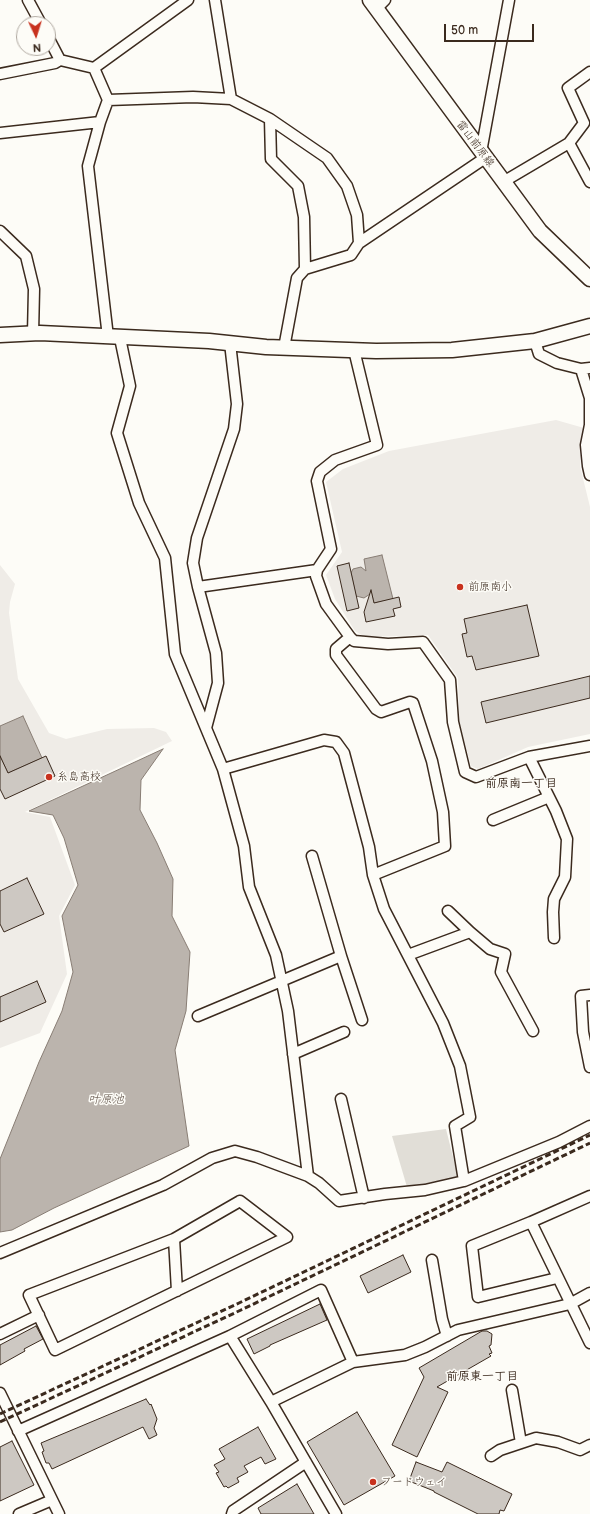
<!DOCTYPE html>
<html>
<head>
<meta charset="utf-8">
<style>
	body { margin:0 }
	#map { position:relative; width:590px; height:1514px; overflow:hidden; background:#fdfcf7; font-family:"Balsamiq Sans",sans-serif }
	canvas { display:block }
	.north { position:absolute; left:16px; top:16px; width:40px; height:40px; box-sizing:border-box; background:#fdfcf7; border:1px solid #afa8a0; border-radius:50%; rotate:176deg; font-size:11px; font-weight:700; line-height:16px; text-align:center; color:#3b2a1e }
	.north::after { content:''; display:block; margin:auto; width:14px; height:18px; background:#c8321e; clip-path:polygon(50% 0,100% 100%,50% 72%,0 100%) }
	.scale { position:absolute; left:444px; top:24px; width:90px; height:18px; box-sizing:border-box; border:2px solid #3b2a1e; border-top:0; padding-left:5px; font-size:12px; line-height:14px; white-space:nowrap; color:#3b2a1e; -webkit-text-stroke:3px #fdfcf7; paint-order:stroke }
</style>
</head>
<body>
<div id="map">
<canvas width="590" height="1514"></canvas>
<div class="north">N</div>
<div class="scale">50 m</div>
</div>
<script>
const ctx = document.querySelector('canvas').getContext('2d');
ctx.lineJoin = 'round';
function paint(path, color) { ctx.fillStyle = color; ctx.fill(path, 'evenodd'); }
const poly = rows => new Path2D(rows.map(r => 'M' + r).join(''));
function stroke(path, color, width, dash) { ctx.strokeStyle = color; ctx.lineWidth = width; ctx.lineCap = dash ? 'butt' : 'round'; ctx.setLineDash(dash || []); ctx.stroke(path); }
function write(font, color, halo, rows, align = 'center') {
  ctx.font = font + ' "Balsamiq Sans","Klee One",sans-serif'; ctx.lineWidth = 3; ctx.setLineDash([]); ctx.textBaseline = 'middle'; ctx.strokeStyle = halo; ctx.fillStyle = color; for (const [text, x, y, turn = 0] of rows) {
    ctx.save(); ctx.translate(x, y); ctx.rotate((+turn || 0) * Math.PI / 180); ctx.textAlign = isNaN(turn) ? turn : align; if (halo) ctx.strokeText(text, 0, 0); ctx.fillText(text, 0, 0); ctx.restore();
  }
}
paint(poly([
	[556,420,584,428,580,466,590,507,590,734,528,747,478,769,471,766,459,721,458,678,428,635,365,637,355,631,335,599,326,575,342,552,326,482,343,469,389,451],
	[0,565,15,584,10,602,9,613,18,679,49,733,66,739,107,729,154,728,166,732,172,741,25,812,50,817,75,885,59,916,67,974,40,1033,0,1048]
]), '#efece7');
paint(poly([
	[446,1129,458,1177,407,1187,392,1136]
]), '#e1ded7');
const water = poly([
	[382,555,393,599,374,603,371,591,370,594,364,598,356,596,351,573,353,569,361,567,366,571,364,559,382,555],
	[23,716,42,758,8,773,0,756,0,726,23,716],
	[163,749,141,780,140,810,157,843,173,879,172,916,190,952,186,1011,175,1050,189,1146,54,1208,12,1230,0,1232,0,1159,39,1062,62,1011,73,972,62,916,78,885,64,838,53,815,29,811,163,749]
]);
paint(water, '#bbb4ad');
stroke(water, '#887d74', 1);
const building = poly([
	[349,563,359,608,347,611,337,566,349,563],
	[371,590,374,603,399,597,401,607,393,609,395,616,366,622,364,612,371,590],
	[527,605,539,656,476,670,472,656,467,657,462,634,467,633,464,619,527,605],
	[590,676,590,698,486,723,481,702,590,676],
	[0,756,8,773,46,756,55,776,5,799,0,789,0,756],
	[27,878,44,914,4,932,0,924,0,891,27,878],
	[37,981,46,1002,0,1022,0,997,37,981],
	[403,1255,411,1272,368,1293,360,1276,403,1255],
	[320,1304,327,1320,270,1345,270,1346,254,1354,247,1339,320,1304],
	[36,1326,43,1339,24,1349,25,1351,0,1365,0,1345,36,1326],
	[482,1331,487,1331,492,1334,491,1345,489,1346,492,1353,489,1354,491,1356,437,1387,448,1392,417,1457,392,1445,424,1377,419,1368,482,1331],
	[146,1399,150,1405,151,1404,157,1419,154,1428,157,1435,149,1439,143,1427,52,1469,49,1463,46,1463,42,1452,44,1451,41,1443,146,1399],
	[357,1412,395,1476,344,1505,307,1442,357,1412],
	[258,1427,276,1459,265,1464,261,1457,244,1466,248,1472,237,1478,239,1482,228,1488,226,1486,224,1487,216,1473,219,1472,214,1465,225,1459,219,1449,258,1427],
	[12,1441,34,1485,0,1501,0,1447,12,1441],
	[416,1462,442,1472,447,1462,512,1494,504,1511,500,1510,499,1514,478,1514,434,1492,434,1491,409,1481,416,1462],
	[297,1484,314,1514,261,1514,258,1508,297,1484]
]);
paint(building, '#cdc8c2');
stroke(building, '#3b2a1e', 1);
const street = poly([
	[28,0,41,24],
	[215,0,231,99],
	[376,9,385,0],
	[48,37,60,60,94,68,108,100,100,122,88,166,108,337],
	[94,68,188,0],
	[0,74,55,63,60,60],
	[108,100,193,97,231,99,270,119,327,158,347,186,357,215,359,243,351,255,305,269,297,278,284,348],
	[270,119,271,159,298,186,304,217,305,269],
	[0,133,100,122],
	[569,143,590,182],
	[481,152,509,0],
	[503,182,569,143,584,123,568,88,590,72],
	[0,231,26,256,34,289,33,334],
	[359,243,485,158],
	[120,338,130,386,117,433,139,503,165,558,175,654,223,769,244,846,249,887,276,955,288,1011,308,1176],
	[535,341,539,354,557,363,581,369,590,368],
	[354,350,377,445,335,460,320,472,317,481,331,549,317,570,316,576,326,604,350,637,354,641,388,644,423,642,450,680,453,722,465,772,476,777,529,757,590,746],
	[581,369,590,398,590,425,586,445,588,466,590,475],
	[198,587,317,570],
	[350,637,336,649,336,655,376,709,381,712,410,702,413,703,432,761,443,812,445,846,373,875],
	[206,728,218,683,216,653,198,587,193,563,197,538,234,429,237,404,230,343],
	[529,757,556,811,567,839,565,877,554,899,553,912,554,938],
	[223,769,324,740,336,742,344,753,369,847,373,875,384,909,443,1023,460,1066,470,1117,455,1126,464,1181],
	[493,820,549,797],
	[470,932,490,949,505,954,501,972,533,1031],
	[408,955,470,932,448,911],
	[341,956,362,1020],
	[590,995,581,996,583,1032,590,1067],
	[198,1016,341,956,312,856],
	[293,1054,344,1032],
	[341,1099,364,1198],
	[590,1196,531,1222,590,1343],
	[240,1201,287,1237,55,1350,29,1295,174,1239,240,1201],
	[531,1222,472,1246,478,1297,557,1278],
	[174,1239,177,1291],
	[0,1253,163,1185,212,1158,235,1151,257,1157,308,1176,319,1183,339,1201,385,1194,425,1190,464,1181,559,1142,590,1126],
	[432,1260,442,1319,447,1336],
	[0,1334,39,1315],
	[512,1390,521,1443,536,1438,558,1442,580,1450,590,1445],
	[0,1393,59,1514],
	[271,1402,353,1362],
	[18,1431,230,1336],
	[491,1456,500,1450,521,1443],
	[19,1514,52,1500],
	[232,1514,233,1511,306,1462],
	[336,1514,271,1402,230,1336,321,1290,353,1362,405,1355,425,1347,458,1330,570,1304,590,1293]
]);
const secondary = poly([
	[370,0,540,231,590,279],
	[0,335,40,333,209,341,266,347,376,351,452,350,535,341,590,326]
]);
stroke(street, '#3b2a1e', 13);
stroke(secondary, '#3b2a1e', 17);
stroke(street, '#fdfcf7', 10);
stroke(secondary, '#fdfcf7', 14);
stroke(poly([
	[0,1414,239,1303,590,1135],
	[0,1422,241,1310,590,1143]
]), '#3b2a1e', 3, [6, 3]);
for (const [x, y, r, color] of [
	[460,587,4,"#c8321e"],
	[49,777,4,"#c8321e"],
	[373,1482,4,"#c8321e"]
]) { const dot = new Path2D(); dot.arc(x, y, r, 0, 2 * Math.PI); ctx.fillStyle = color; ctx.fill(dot); stroke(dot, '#fdfcf7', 1.5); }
write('11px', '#3b2a1e', '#fdfcf7', [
	["雷山前原線",475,144,53]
]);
write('11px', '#3b2a1e', '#fdfcf7', [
	["前原南小",468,587],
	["糸島高校",57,777],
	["フードウェイ",381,1482]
], 'left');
write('bold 12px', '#3b2a1e', '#fdfcf7', [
	["前原南一丁目",521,784],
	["前原東一丁目",482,1377]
]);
write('italic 12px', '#615349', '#fdfcf7', [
	["叶原池",106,1100]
]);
</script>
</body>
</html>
